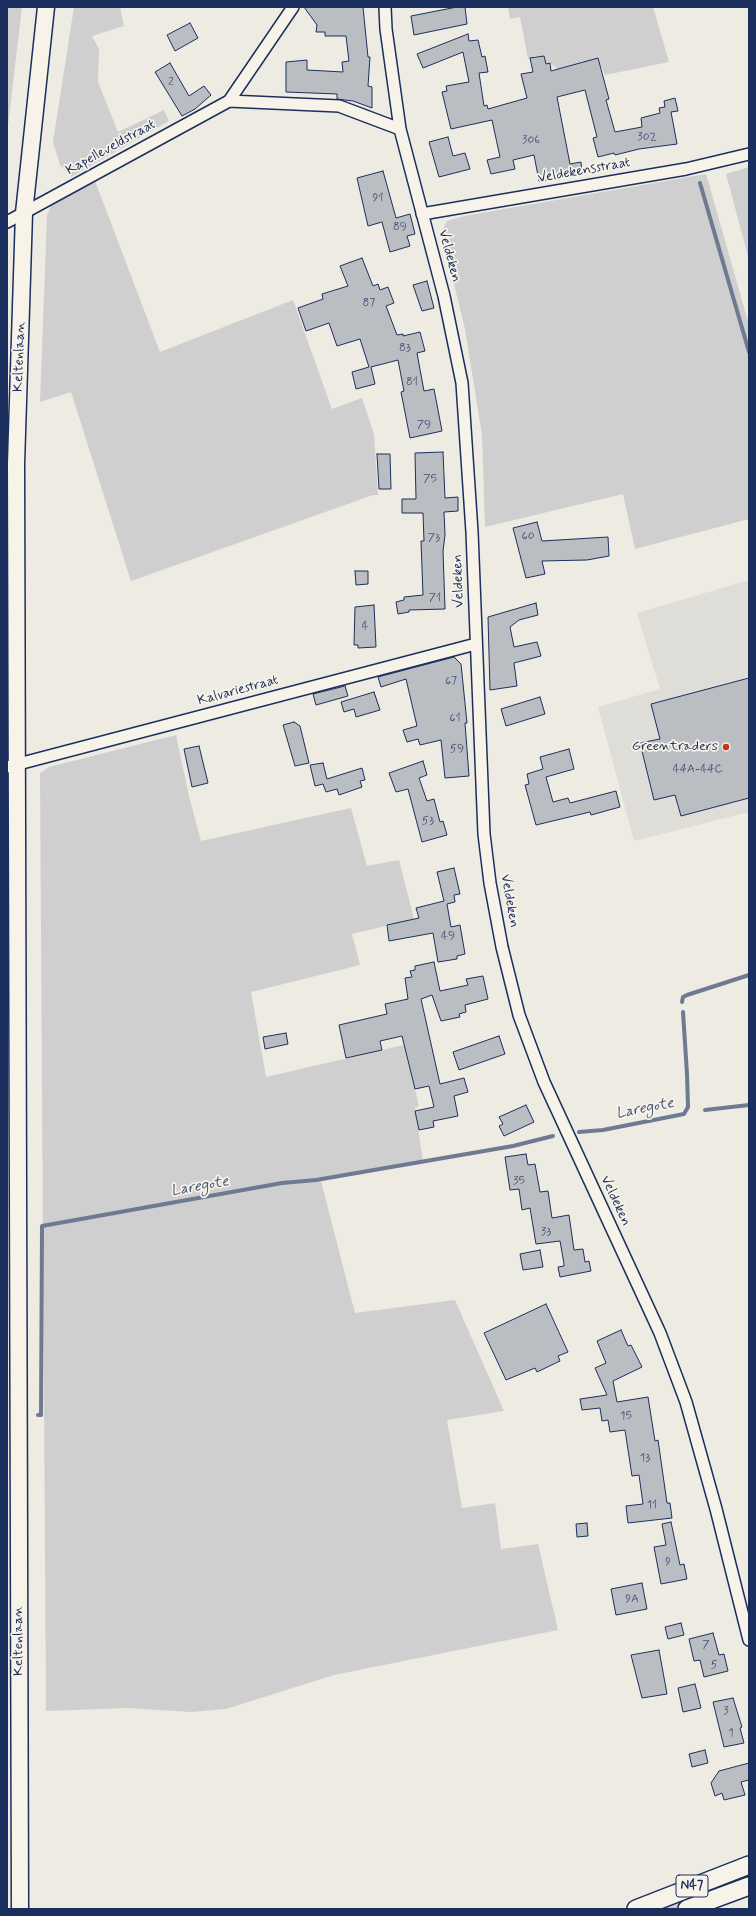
<!DOCTYPE html>
<html>
<head>
<meta charset="utf-8">
<style>
	body { margin:0 }
	#map { position:relative; width:756px; height:1916px; overflow:hidden; background:#eeebe2; font-family:Mynerve,sans-serif }
	canvas { display:block }
	.frame { position:absolute; inset:0; border:8px solid #1b2f5e; pointer-events:none }
</style>
</head>
<body>
<div id="map">
<canvas width="756" height="1916"></canvas>
<div class="frame"></div>
</div>
<script>
const ctx = document.querySelector('canvas').getContext('2d');
ctx.lineJoin = 'round';
function paint(path, color) { ctx.fillStyle = color; ctx.fill(path, 'evenodd'); }
const poly = rows => new Path2D(rows.map(r => 'M' + r).join(''));
function stroke(path, color, width, dash) { ctx.strokeStyle = color; ctx.lineWidth = width; ctx.lineCap = dash ? 'butt' : 'round'; ctx.setLineDash(dash || []); ctx.stroke(path); }
function write(font, color, halo, rows, align = 'center') {
  ctx.font = font + ' Mynerve,sans-serif'; ctx.lineWidth = 3.5; ctx.setLineDash([]); ctx.textBaseline = 'middle'; ctx.strokeStyle = halo; ctx.fillStyle = color; for (const [text, x, y, turn = 0] of rows) {
    ctx.save(); ctx.translate(x, y); ctx.rotate((+turn || 0) * Math.PI / 180); ctx.textAlign = isNaN(turn) ? turn : align; if (halo) ctx.strokeText(text, 0, 0); ctx.fillText(text, 0, 0); ctx.restore();
  }
}
paint(poly([
	[749,580,749,812,634,841,598,707,660,689,637,613]
]), '#deddd8');
paint(poly([
	[7,7,22,7,7,134],
	[74,7,120,7,124,26,92,36,99,49,98,82,118,132,164,110,169,121,71,177,60,165,53,142],
	[508,7,653,7,669,62,605,75,598,59,558,69,550,63,546,64,544,56,534,56,534,58,528,59,520,17,510,19],
	[749,167,749,260,726,174],
	[706,174,749,325,749,519,635,549,623,494,485,527,482,435,465,329,441,232,447,221,464,216],
	[95,181,160,352,293,300,332,409,362,398,374,434,378,495,373,495,131,581,71,392,40,402,47,216,51,205],
	[176,735,189,796,201,841,351,808,367,866,399,860,414,919,352,934,360,965,251,992,266,1077,404,1045,419,1106,415,1108,423,1161,321,1181,355,1313,455,1300,504,1411,447,1420,462,1508,495,1503,501,1549,538,1544,558,1630,334,1675,226,1709,191,1712,127,1708,46,1711,40,773,49,767],
	[749,1871,749,1881,678,1909,646,1909]
]), '#cfcfcf');
stroke(poly([
	[700,183,749,352],
	[682,1002,683,997,687,995,749,975],
	[705,1110,749,1105],
	[579,1132,603,1130,684,1114,688,1107,687,1074,683,1012],
	[38,1415,41,1415,42,1226,282,1183,316,1180,513,1146,553,1136]
]), '#6e7992', 4);
const building = poly([
	[304,7,363,7,368,57,370,57,368,86,372,87,372,108,353,101,337,99,337,94,286,92,286,62,307,60,307,70,343,72,342,62,349,61,346,36,325,36,325,32,316,32,317,25,304,7],
	[457,7,465,7,467,24,414,35,411,16,457,7],
	[190,23,198,38,175,51,167,35,190,23],
	[468,34,469,41,478,40,482,57,485,56,488,72,479,73,484,106,487,105,488,109,527,98,521,74,533,72,530,58,544,56,546,64,550,63,551,71,598,58,609,99,606,100,615,132,642,127,641,118,660,113,659,108,665,107,664,101,675,98,678,111,671,112,677,144,639,149,615,155,614,153,598,157,593,138,597,137,585,90,557,97,570,164,581,162,582,173,577,175,539,181,534,155,513,160,515,169,491,174,487,160,500,157,492,120,451,129,442,92,447,91,446,86,469,82,463,52,423,68,417,54,468,34],
	[170,63,189,96,204,86,211,95,195,109,182,116,155,72,170,63],
	[448,137,453,156,465,153,470,169,439,177,429,142,448,137],
	[383,171,396,218,410,214,415,234,407,236,410,246,390,252,382,222,368,226,357,178,383,171],
	[362,258,373,286,378,284,380,290,388,287,394,303,386,306,397,335,403,334,403,336,420,332,425,351,417,353,424,391,434,389,442,431,410,438,401,392,404,391,398,360,371,367,375,384,356,389,352,372,369,367,360,339,337,346,329,323,306,331,298,308,323,299,322,294,348,286,340,266,362,258],
	[427,281,434,308,422,311,413,285,427,281],
	[443,452,445,498,458,497,458,511,444,512,445,535,443,551,445,609,409,610,409,612,398,614,396,602,404,600,404,597,423,595,421,541,424,541,423,513,402,513,402,499,416,499,415,453,443,452],
	[377,454,390,454,391,489,379,489,377,454],
	[537,522,542,541,608,537,609,556,587,560,542,561,545,574,526,578,513,528,537,522],
	[355,571,368,571,368,584,356,585,355,571],
	[536,603,538,615,519,620,510,627,514,647,537,642,541,656,514,663,517,686,490,690,488,617,536,603],
	[374,605,376,647,358,648,358,645,354,645,355,607,374,605],
	[454,657,461,664,467,723,465,723,469,776,445,778,441,740,420,745,418,739,407,742,403,730,417,726,406,679,381,687,378,677,454,657],
	[749,678,749,798,681,816,675,795,654,800,640,743,660,739,651,704,749,678],
	[345,686,348,696,316,705,313,694,345,686],
	[374,692,380,710,356,717,354,709,344,712,341,702,374,692],
	[540,697,545,714,506,726,501,709,540,697],
	[294,722,300,726,309,763,295,766,283,725,294,722],
	[199,746,208,783,192,787,184,749,199,746],
	[569,749,574,769,546,777,553,802,568,798,570,803,616,791,620,807,591,815,590,812,536,825,525,785,529,784,527,774,543,769,540,757,569,749],
	[423,761,427,775,419,778,427,801,434,799,440,822,443,821,447,835,422,842,408,789,396,792,389,773,423,761],
	[323,763,327,779,362,768,365,780,360,781,362,787,339,795,337,789,326,792,323,784,315,786,310,765,323,763],
	[454,868,460,894,454,895,455,902,447,904,451,927,460,925,465,954,457,956,457,959,438,962,433,933,389,941,387,925,419,918,416,908,444,901,437,872,454,868],
	[434,962,440,991,468,985,466,979,483,976,488,999,465,1005,466,1012,459,1014,460,1017,441,1021,432,995,421,999,440,1084,464,1078,468,1092,454,1096,458,1116,433,1121,434,1127,419,1130,415,1111,434,1107,429,1086,415,1089,402,1036,380,1041,382,1050,346,1058,339,1025,387,1014,385,1004,408,999,405,978,412,977,410,971,415,970,415,966,434,962],
	[286,1033,288,1044,265,1049,263,1037,286,1033],
	[499,1036,505,1054,459,1070,453,1052,499,1036],
	[526,1105,534,1122,504,1136,499,1126,503,1124,499,1117,526,1105],
	[526,1154,528,1165,535,1164,540,1192,548,1191,552,1218,569,1215,574,1250,583,1249,585,1262,589,1261,591,1271,560,1277,558,1267,564,1266,564,1264,560,1241,536,1244,530,1208,522,1210,519,1189,510,1190,505,1157,526,1154],
	[540,1250,543,1267,523,1270,520,1254,540,1250],
	[546,1304,568,1352,558,1356,560,1361,537,1372,535,1368,506,1380,484,1333,546,1304],
	[621,1330,628,1346,631,1345,642,1367,613,1381,617,1402,648,1397,655,1441,658,1440,667,1503,670,1503,672,1518,628,1523,626,1506,643,1504,639,1475,632,1476,625,1430,610,1432,608,1420,602,1421,600,1408,582,1410,580,1399,607,1395,595,1368,606,1363,597,1341,621,1330],
	[671,1522,680,1565,684,1564,687,1579,661,1584,654,1547,666,1545,662,1524,671,1522],
	[587,1523,588,1536,577,1537,576,1524,587,1523],
	[642,1583,647,1609,616,1615,611,1589,642,1583],
	[681,1623,684,1635,668,1639,665,1627,681,1623],
	[713,1633,719,1655,724,1654,728,1671,704,1677,700,1660,694,1661,689,1639,713,1633],
	[659,1650,667,1694,642,1698,631,1655,659,1650],
	[695,1684,701,1708,683,1712,678,1688,695,1684],
	[733,1698,742,1727,740,1728,744,1743,724,1747,713,1702,733,1698],
	[705,1750,708,1763,692,1767,689,1754,705,1750],
	[749,1763,749,1780,741,1782,745,1795,724,1800,722,1793,715,1796,711,1783,719,1771,749,1763]
]);
paint(building, '#babdc2');
stroke(building, '#1b2f5e', 1);
const street = poly([
	[385,7,386,29,400,129,444,296,462,383,472,532,484,834,490,883,502,947,519,1015,544,1082,660,1333,686,1402,716,1509,749,1640],
	[229,101,339,106,400,129],
	[422,214,686,169,749,154],
	[7,222,229,101,293,7],
	[7,767,476,644]
]);
const secondary = poly([
	[20,1909,16,464,24,213,46,7]
]);
const primary = poly([
	[636,1909,749,1865],
	[687,1909,749,1886]
]);
stroke(street, '#1b2f5e', 14);
stroke(secondary, '#1b2f5e', 19);
stroke(primary, '#1b2f5e', 20);
stroke(street, '#f7f3e8', 11);
stroke(secondary, '#f7f3e8', 16);
stroke(primary, '#f7f3e8', 17);
for (const [x, y, r, color] of [
	[726,747,4,"#c8321e"]
]) { const dot = new Path2D(); dot.arc(x, y, r, 0, 2 * Math.PI); ctx.fillStyle = color; ctx.fill(dot); stroke(dot, '#f7f3e8', 1.5); }
write('12px', '#435277', null, [
	["2",171,82],
	["302",647,137],
	["306",531,140],
	["91",378,198],
	["89",400,227],
	["87",369,303],
	["83",405,348],
	["81",412,382],
	["79",424,425],
	["75",430,479],
	["60",528,536],
	["73",434,538],
	["71",435,598],
	["4",365,626],
	["67",451,681],
	["61",455,718],
	["59",457,749],
	["44A-44C",698,769],
	["53",428,821],
	["49",448,936],
	["35",519,1181],
	["33",546,1232],
	["15",626,1416],
	["13",645,1458],
	["11",652,1505],
	["9",668,1562],
	["9A",632,1599],
	["7",706,1645],
	["5",714,1665],
	["3",726,1711],
	["1",731,1733]
]);
for (const [x, y, w] of [
	[692,1886,32]
]) { const box = new Path2D(); box.roundRect(x - w / 2, y - 11, w, 22, 3); ctx.fillStyle = '#f7f3e8'; ctx.fill(box); stroke(box, '#1b2f5e', 1); }
write('bold 13px', '#1b2f5e', null, [
	["N47",692,1886]
]);
write('14px', '#1b2f5e', '#f7f3e8', [
	["Kapelleveldstraat",111,148,-29],
	["Veldekensstraat",584,171,-10],
	["Veldeken",449,256,75],
	["Keltenlaan",20,357,-88],
	["Veldeken",459,581,-92],
	["Kalvariestraat",238,691,-15],
	["Veldeken",509,901,80],
	["Veldeken",615,1201,65],
	["Keltenlaan",19,1641,-90]
]);
write('14px', '#1b2f5e', '#f7f3e8', [
	["Greentraders",718,747]
], 'right');
write('italic 15px', '#455478', '#f7f3e8', [
	["Laregote",645,1109,-11],
	["Laregote",200,1187,-10]
]);
</script>
</body>
</html>
